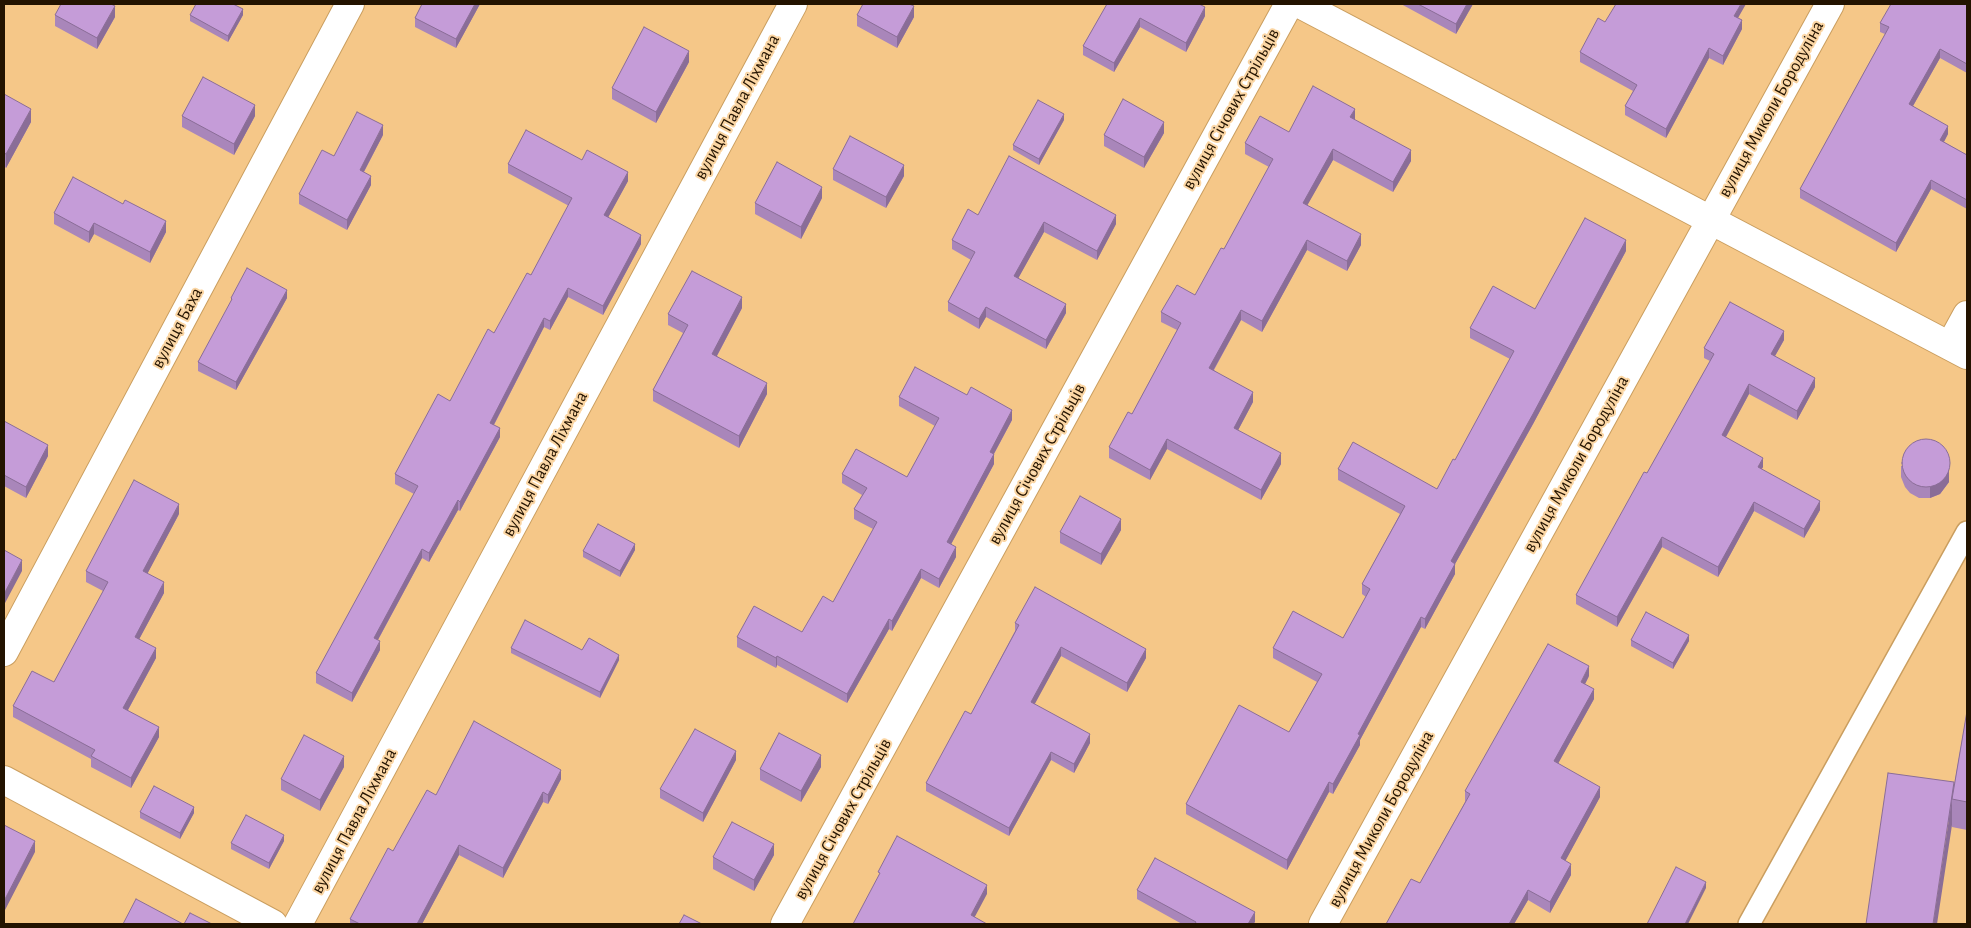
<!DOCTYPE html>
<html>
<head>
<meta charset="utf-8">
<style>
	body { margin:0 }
	#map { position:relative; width:1971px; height:928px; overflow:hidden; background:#f5c788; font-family:"Alegreya Sans",sans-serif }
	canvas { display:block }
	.frame { position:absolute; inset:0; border:5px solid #231300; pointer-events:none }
</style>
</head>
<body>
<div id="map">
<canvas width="1971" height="928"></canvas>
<div class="frame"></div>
</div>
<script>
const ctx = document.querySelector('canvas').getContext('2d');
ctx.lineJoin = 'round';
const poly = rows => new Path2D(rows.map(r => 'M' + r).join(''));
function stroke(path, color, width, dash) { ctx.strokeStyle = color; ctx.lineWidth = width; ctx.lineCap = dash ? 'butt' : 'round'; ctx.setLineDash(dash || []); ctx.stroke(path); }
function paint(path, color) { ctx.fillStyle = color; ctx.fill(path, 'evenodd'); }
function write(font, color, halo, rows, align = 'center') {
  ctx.font = font + ' "Alegreya Sans",sans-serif'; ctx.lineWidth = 4; ctx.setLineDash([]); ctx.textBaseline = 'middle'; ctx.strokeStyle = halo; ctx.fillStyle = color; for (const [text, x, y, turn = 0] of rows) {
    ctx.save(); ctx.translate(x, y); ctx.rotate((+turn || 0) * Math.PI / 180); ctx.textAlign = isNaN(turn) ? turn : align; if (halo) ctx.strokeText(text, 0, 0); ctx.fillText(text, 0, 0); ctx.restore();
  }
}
const service = poly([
	[1749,924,1967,532]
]);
const minor = poly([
	[1300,4,1967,355],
	[1950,346,1967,315],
	[4,652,350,4],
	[4,780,273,924],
	[298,924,793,4],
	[785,924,1289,4],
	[1323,924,1830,4]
]);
stroke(service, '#ca9e5f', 24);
stroke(minor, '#ca9e5f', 30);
stroke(service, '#fff', 21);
stroke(minor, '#fff', 28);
paint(poly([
	[422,4,480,4,456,48,415,27,415,18],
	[1107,4,1205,16,1186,52,1140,27,1114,72,1083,55,1083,46],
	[1401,4,1473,4,1456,34],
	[1967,4,1967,73,1940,58,1913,106,1948,134,1944,142,1967,155,1967,209,1931,189,1896,252,1800,198,1800,189,1885,34,1880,32,1880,23],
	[55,15,115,17,97,49,55,26],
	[190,15,243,15,228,42,190,21],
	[857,15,914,17,897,48,857,26],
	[1738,18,1742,29,1723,65,1709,58,1666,138,1625,115,1625,106,1633,91,1580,62,1580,52],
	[689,62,656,123,612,99,612,88],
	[4,94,31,122,6,168,4,166],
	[182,116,255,116,234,155,182,127],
	[1355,119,1354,120,1411,161,1393,192,1333,160,1307,205,1361,245,1347,271,1307,250,1262,332,1241,320,1214,370,1253,402,1238,430,1281,464,1261,500,1167,449,1150,480,1109,458,1109,447,1132,414,1177,330,1161,322,1161,312,1195,295,1224,249,1269,167,1245,154,1245,143,1289,132],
	[1064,120,1039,165,1013,150,1013,145],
	[1164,133,1144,168,1104,146,1104,135],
	[383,135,364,172,371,185,347,230,299,204,299,194],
	[582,160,628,181,608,217,641,244,603,315,568,297,550,330,544,327,494,425,500,437,460,511,458,510,429,562,422,558,378,640,380,650,352,702,316,683,316,673,414,494,395,484,395,474,450,401,494,333,531,275,569,206,508,173,508,164],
	[833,169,904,176,886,208,833,180],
	[822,198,801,239,755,214,755,203],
	[54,213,166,232,150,263,94,234,89,243,54,224],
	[978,215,1116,224,1097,260,1044,232,1018,278,1066,313,1046,349,986,317,979,329,948,311,948,302,971,260,952,249,952,240],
	[1626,251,1533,424,1455,564,1455,574,1425,629,1421,627,1360,740,1360,745,1333,794,1329,792,1287,870,1186,814,1186,804,1289,732,1317,682,1273,658,1273,648,1343,638,1366,597,1362,594,1362,584,1400,514,1338,480,1338,469,1437,489,1455,460,1510,359,1470,338,1470,328,1535,309],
	[231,298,287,298,236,390,198,371,198,362,231,303],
	[742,308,717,356,767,394,739,448,653,401,653,390,683,333,668,325,668,314],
	[1784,340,1775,356,1815,387,1797,420,1749,394,1726,437,1763,467,1761,469,1820,510,1804,538,1754,511,1718,577,1662,547,1617,627,1576,604,1576,595,1647,473,1710,361,1704,358,1704,348],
	[899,397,1012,420,994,454,994,464,951,544,956,557,939,588,921,578,892,631,889,629,847,703,777,665,776,668,737,647,737,637,802,632,833,602,873,529,854,519,854,509,862,495,842,483,842,474,907,477,935,426,899,406],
	[4,421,48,456,26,498,4,486],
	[1901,466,1949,467,1949,482,1940,494,1930,498,1919,498,1910,493,1905,487,1901,477],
	[179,514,147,574,164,593,139,639,156,658,128,710,159,737,131,788,91,767,91,759,13,717,13,706,54,682,103,591,86,582,86,571],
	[1121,530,1101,565,1060,543,1060,532],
	[635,550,620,577,583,557,583,551],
	[1015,623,1146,658,1127,692,1061,656,1034,704,1090,743,1074,773,1051,760,1009,836,926,791,926,783,971,714,1015,631],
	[1631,640,1689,641,1673,669,1631,646],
	[511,648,582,650,619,660,600,698,511,653],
	[1589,676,1585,684,1594,699,1558,763,1600,797,1565,861,1571,875,1550,913,1528,900,1514,924,1386,924,1420,883,1465,802,1465,791],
	[1967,711,1967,830,1952,827,1952,825,1888,773,1954,786],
	[736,760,703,822,660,798,660,789],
	[344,767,320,811,281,790,281,779],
	[821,767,801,802,760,780,760,769],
	[561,779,548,804,543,802,503,878,459,855,422,924,350,924,350,919,393,851,436,795],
	[140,812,194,813,180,839,140,818],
	[284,841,269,869,231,849,231,843],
	[774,855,754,891,713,869,713,857],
	[1137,890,1255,922,1253,924,1182,924,1137,899]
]), '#a986ba');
paint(poly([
	[475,4,480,4,456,48,456,39],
	[1467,4,1473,4,1456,34,1456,24],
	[1741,4,1746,4,1734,25,1734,16],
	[115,6,115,17,97,49,97,38],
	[914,6,914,17,897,48,897,37],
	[1205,7,1205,16,1186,52,1186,43],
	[243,9,243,15,228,42,228,36],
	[1140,18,1140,27,1114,72,1114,63],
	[1742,20,1742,29,1723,65,1723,56],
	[1709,48,1709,58,1666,138,1666,129],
	[1940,49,1940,58,1909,113,1909,104],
	[689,51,689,62,656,123,656,112],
	[255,105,255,116,234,155,234,144],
	[31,109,31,122,6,168,6,154],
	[1355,109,1355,119,1350,127,1350,117],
	[1064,114,1064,120,1039,165,1039,159],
	[1164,122,1164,133,1144,168,1144,157],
	[383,125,383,135,360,179,360,170],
	[1948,126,1948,134,1940,149,1940,140],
	[1333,149,1333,160,1303,213,1303,203],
	[1411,150,1411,161,1393,192,1393,182],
	[904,165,904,176,886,208,886,197],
	[628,172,628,181,604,225,604,215],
	[371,176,371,185,347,230,347,220],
	[1931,180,1931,189,1896,252,1896,243],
	[822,187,822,198,801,239,801,227],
	[1116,215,1116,224,1097,260,1097,251],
	[166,221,166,232,150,263,150,252],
	[1044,222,1044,232,1014,286,1014,276],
	[94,223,94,234,89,243,89,232],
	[1361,234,1361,245,1347,271,1347,261],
	[641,235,641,244,603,315,603,306],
	[1307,240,1307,250,1262,332,1262,321],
	[1626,240,1626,251,1533,424,1455,564,1455,574,1425,629,1425,619,1451,561],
	[568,288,568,297,550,330,550,321],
	[287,290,287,298,236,390,236,382],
	[742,297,742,308,712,365,712,354],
	[1066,304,1066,313,1046,349,1046,340],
	[986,307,986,317,979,329,979,319],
	[1241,310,1241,320,1209,378,1209,368],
	[544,318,544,327,490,432,490,423],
	[1784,331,1784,340,1771,363,1771,354],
	[1815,378,1815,387,1797,420,1797,411],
	[767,383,767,394,739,448,739,436],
	[1749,384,1749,394,1722,444,1722,435],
	[1253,392,1253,402,1234,438,1234,428],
	[1012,410,1012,420,990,461,990,452],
	[500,428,500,437,460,511,460,502],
	[1167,439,1167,449,1150,480,1150,470],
	[48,445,48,456,26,498,26,487],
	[1281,453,1281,464,1261,500,1261,490],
	[994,454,994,464,947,552,947,542],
	[1949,456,1949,482,1940,494,1930,498,1930,487],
	[1763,458,1763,467,1758,476,1758,467],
	[458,500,458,510,429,562,429,553],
	[1820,501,1820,510,1804,538,1804,529],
	[1754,502,1754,511,1718,577,1718,567],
	[179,504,179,514,143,582,143,571],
	[1121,519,1121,530,1101,565,1101,554],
	[1662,537,1662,547,1617,627,1617,617],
	[635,544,635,550,620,577,620,571],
	[956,547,956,557,939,588,939,579],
	[422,549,422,558,374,647,374,638],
	[22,560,22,571,4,605,4,594],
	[921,569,921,578,892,631,892,621],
	[164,582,164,593,135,647,135,637],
	[1421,617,1421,627,1360,740,1360,745,1333,794,1333,784,1358,734],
	[889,619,889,629,847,703,847,694],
	[1689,635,1689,641,1673,669,1673,663],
	[380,641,380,650,352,702,352,693],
	[1061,647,1061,656,1031,711,1031,702],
	[156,648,156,658,123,719,123,708],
	[1146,649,1146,658,1127,692,1127,683],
	[619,655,619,660,600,698,600,692],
	[777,656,777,665,776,668,776,658],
	[1589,666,1589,676,1581,692,1581,682],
	[1594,689,1594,699,1554,771,1554,761],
	[159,727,159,737,131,788,131,778],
	[1090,734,1090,743,1074,773,1074,764],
	[736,751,736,760,703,822,703,813],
	[1051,752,1051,760,1009,836,1009,828],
	[821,755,821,767,801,802,801,791],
	[344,756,344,767,320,811,320,800],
	[561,770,561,779,548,804,548,795],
	[1329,782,1329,792,1287,870,1287,860],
	[1600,787,1600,797,1561,869,1561,858],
	[543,792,543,802,503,878,503,868],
	[1952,799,1952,825,1937,924,1933,924],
	[194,807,194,813,180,839,180,833],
	[284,835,284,841,269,869,269,863],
	[35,841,35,852,4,912,4,901],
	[774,844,774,855,754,891,754,880],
	[459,845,459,855,422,924,417,924],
	[1571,864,1571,875,1550,913,1550,902],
	[1706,882,1706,888,1688,924,1685,924],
	[987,885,987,894,971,924,971,915],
	[1528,890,1528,900,1514,924,1509,924],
	[1255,912,1255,922,1253,924,1248,924]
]), '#8a6d97');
const building = poly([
	[61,4,111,4,115,6,97,38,55,15,61,4],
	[196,4,233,4,243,9,228,36,190,15,196,4],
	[422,4,475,4,456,39,415,18,422,4],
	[863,4,909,4,914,6,897,37,857,15,863,4],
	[1107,4,1199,4,1205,7,1186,43,1140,18,1114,63,1083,46,1107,4],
	[1418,4,1467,4,1456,24,1418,4],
	[1616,4,1741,4,1734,16,1742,20,1723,56,1709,48,1666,129,1625,106,1637,85,1580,52,1598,18,1605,22,1616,4],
	[1891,4,1967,4,1967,64,1940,49,1909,104,1948,126,1940,140,1967,155,1967,200,1931,180,1896,243,1800,189,1889,27,1880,23,1891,4],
	[644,27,689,51,656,112,612,88,644,27],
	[203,77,255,105,234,144,182,116,203,77],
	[1313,86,1355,109,1350,117,1411,150,1393,182,1333,149,1303,203,1361,234,1347,261,1307,240,1262,321,1241,310,1209,368,1253,392,1234,428,1281,453,1261,490,1167,439,1150,470,1109,447,1128,412,1132,414,1181,323,1161,312,1177,285,1195,295,1221,248,1224,249,1273,159,1245,143,1260,116,1289,132,1313,86],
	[4,94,31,109,6,154,4,153,4,94],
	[1123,99,1164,122,1144,157,1104,135,1123,99],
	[1038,100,1064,114,1039,159,1013,145,1038,100],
	[357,112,383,125,360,170,371,176,347,220,299,194,322,150,334,156,357,112],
	[526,130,582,160,587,150,628,172,604,215,641,235,603,306,568,288,550,321,544,318,490,423,500,428,460,502,458,500,429,553,422,549,374,638,380,641,352,693,316,673,418,486,395,474,438,394,450,401,488,329,494,333,527,273,531,275,572,198,508,164,526,130],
	[850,136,904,165,886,197,833,169,850,136],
	[1009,156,1116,215,1097,251,1044,222,1014,276,1066,304,1046,340,986,307,979,319,948,302,975,252,952,240,968,209,978,215,1009,156],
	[777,162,822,187,801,227,755,203,777,162],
	[73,177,123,204,125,200,166,221,150,252,94,223,89,232,54,213,73,177],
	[1585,218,1626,240,1533,414,1451,561,1455,564,1425,619,1421,617,1358,734,1360,735,1333,784,1329,782,1287,860,1186,804,1239,705,1289,732,1322,674,1273,648,1293,611,1343,638,1370,589,1362,584,1405,506,1338,469,1353,442,1437,489,1453,459,1455,460,1514,351,1470,328,1493,286,1535,309,1585,218],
	[247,268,287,290,236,382,198,362,232,299,231,298,247,268],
	[692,271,742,297,712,354,767,383,739,436,653,390,688,325,668,314,692,271],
	[1730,302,1784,331,1771,354,1815,378,1797,411,1749,384,1722,435,1763,458,1758,467,1820,501,1804,529,1754,502,1718,567,1662,537,1617,617,1576,595,1644,472,1647,473,1714,354,1704,348,1730,302],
	[915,367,967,395,971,387,1012,410,990,452,994,454,947,542,956,547,939,579,921,569,892,621,889,619,847,694,777,656,776,658,737,637,754,606,802,632,823,596,833,602,877,522,854,509,867,488,842,474,856,449,907,477,939,418,899,397,915,367],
	[4,421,48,445,26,487,4,475,4,421],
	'1902 463a24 24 0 1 1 48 0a24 24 0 1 1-48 0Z',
	[134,480,179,504,143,571,164,582,135,637,156,648,123,708,159,727,131,778,91,756,95,750,13,706,32,671,54,682,108,582,86,571,134,480],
	[1080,496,1121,519,1101,554,1060,532,1080,496],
	[598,524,635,544,620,571,583,551,598,524],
	[4,550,22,560,4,594,4,550],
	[1035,587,1146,649,1127,683,1061,647,1031,702,1090,734,1074,764,1051,752,1009,828,926,783,965,711,971,714,1019,625,1015,623,1035,587],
	[1646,612,1689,635,1673,663,1631,640,1646,612],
	[525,620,582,650,589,638,619,655,600,692,511,648,525,620],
	[1548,644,1589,666,1581,682,1594,689,1554,761,1600,787,1561,858,1571,864,1550,902,1528,890,1509,924,1386,924,1411,879,1420,883,1470,794,1465,791,1548,644],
	[1967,711,1967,802,1952,799,1967,711],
	[474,721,561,770,548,795,543,792,503,868,459,845,417,924,360,924,350,919,388,848,393,851,427,790,436,795,474,721],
	[695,729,736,751,703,813,660,789,695,729],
	[779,733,821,755,801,791,760,769,779,733],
	[304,735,344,756,320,800,281,779,304,735],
	[1888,773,1954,782,1933,924,1866,924,1888,773],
	[154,786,194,807,180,833,140,812,154,786],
	[246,815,284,835,269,863,231,843,246,815],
	[732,822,774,844,754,880,713,857,732,822],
	[4,825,35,841,4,901,4,825],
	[897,836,987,885,971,915,987,924,853,924,880,873,878,872,897,836],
	[1155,858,1255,912,1248,924,1195,924,1196,922,1137,890,1155,858],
	[1676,867,1706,882,1685,924,1647,924,1676,867],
	[136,899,183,924,123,924,136,899],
	[190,913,212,924,184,924,190,913],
	[684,915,702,924,679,924,684,915]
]);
paint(building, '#c59cd8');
stroke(building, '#8a6d97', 1);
write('18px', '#231300', '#fbd6a4', [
	["вулиця Павла Ліхмана",737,107,-62],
	["вулиця Січових Стрільців",1231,109,-61],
	["вулиця Миколи Бородуліна",1771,109,-61],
	["вулиця Баха",177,328,-62],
	["вулиця Павла Ліхмана",545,464,-62],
	["вулиця Січових Стрільців",1037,464,-61],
	["вулиця Миколи Бородуліна",1576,464,-61],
	["вулиця Січових Стрільців",843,819,-61],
	["вулиця Миколи Бородуліна",1381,819,-61],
	["вулиця Павла Ліхмана",354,821,-62]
]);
</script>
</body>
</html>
